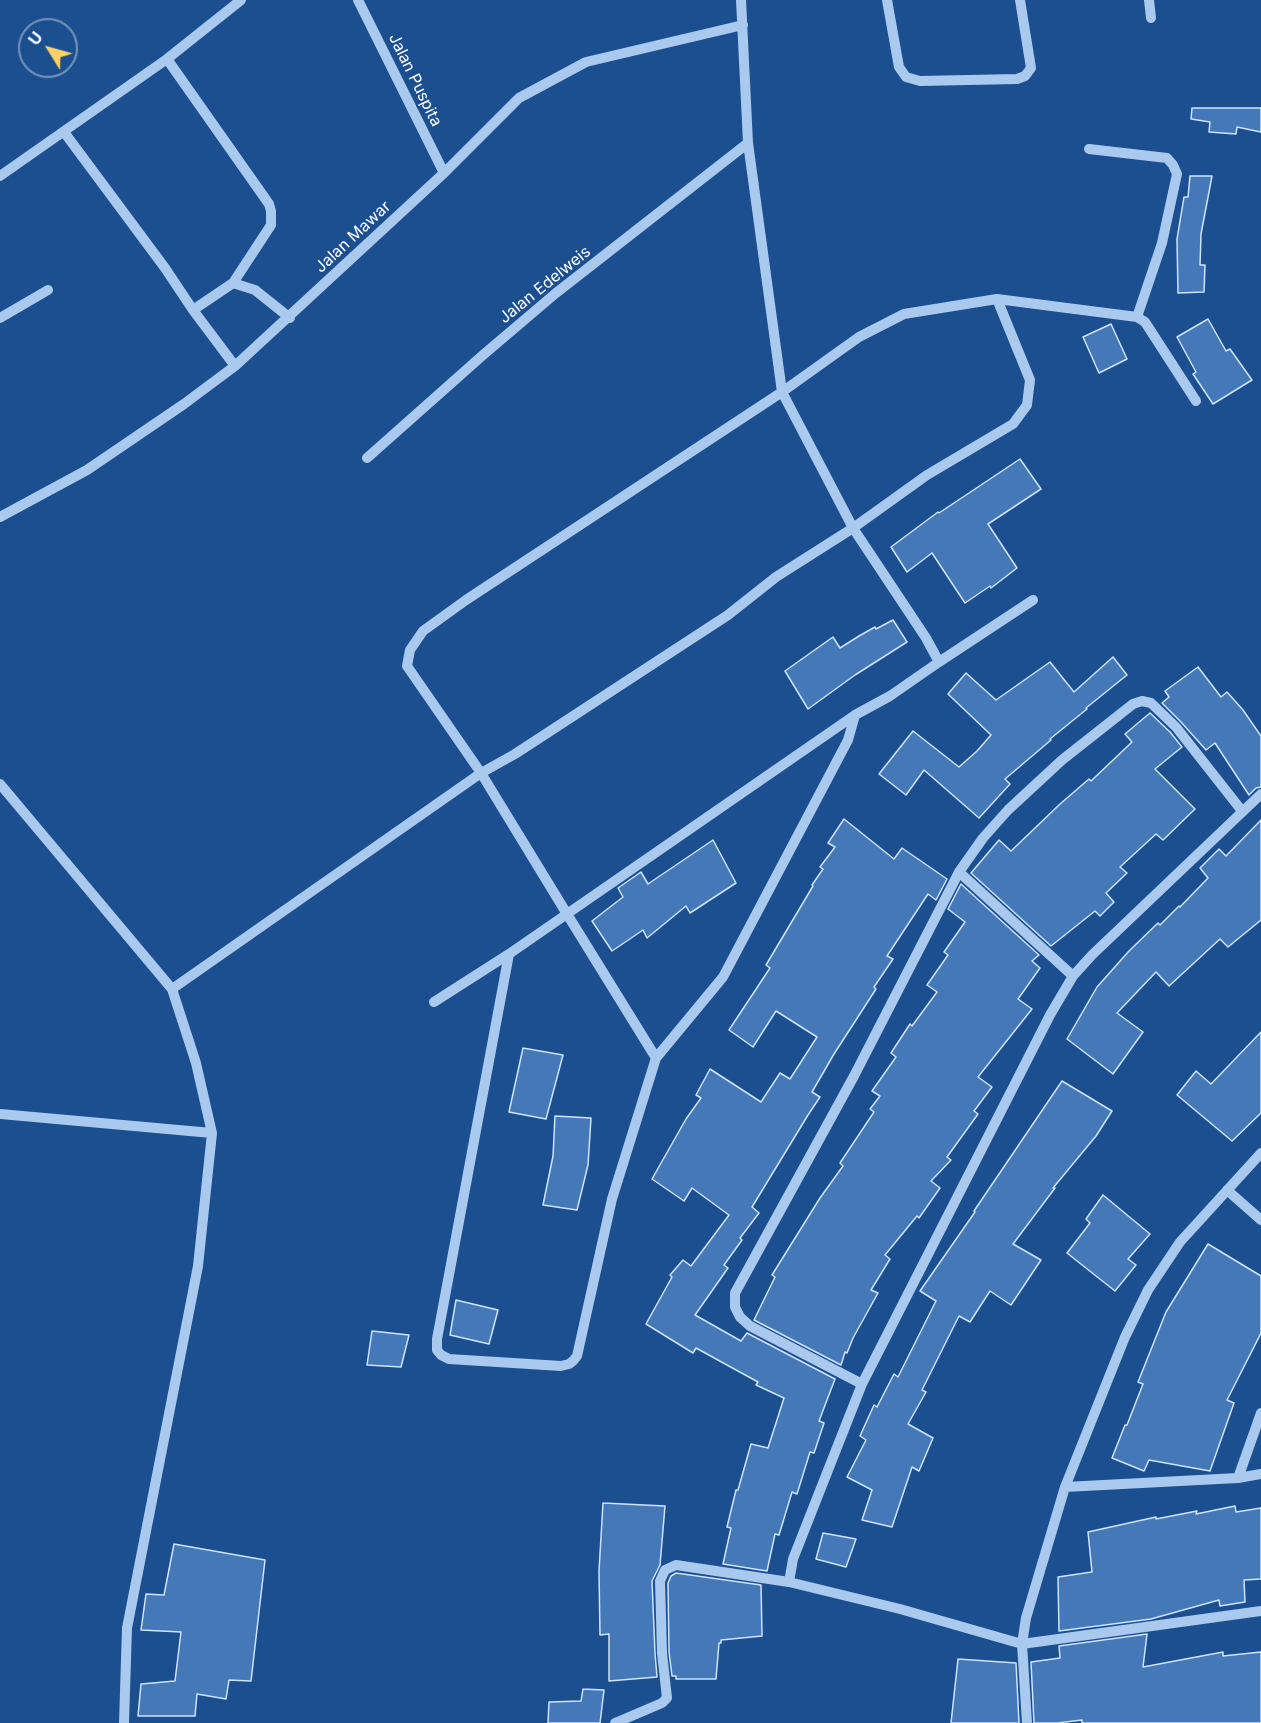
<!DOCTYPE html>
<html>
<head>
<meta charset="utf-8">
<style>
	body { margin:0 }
	#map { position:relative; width:1261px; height:1723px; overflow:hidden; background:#1b4f8f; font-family:Inter,sans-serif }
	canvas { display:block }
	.north { position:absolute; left:18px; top:18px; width:60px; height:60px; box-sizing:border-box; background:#1b4f8f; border:2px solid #7695bc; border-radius:50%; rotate:307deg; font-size:16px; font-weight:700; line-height:24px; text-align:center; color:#fff }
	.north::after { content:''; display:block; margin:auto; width:21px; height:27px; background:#ffd166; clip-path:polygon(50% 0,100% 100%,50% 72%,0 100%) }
</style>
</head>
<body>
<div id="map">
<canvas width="1261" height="1723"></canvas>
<div class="north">U</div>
</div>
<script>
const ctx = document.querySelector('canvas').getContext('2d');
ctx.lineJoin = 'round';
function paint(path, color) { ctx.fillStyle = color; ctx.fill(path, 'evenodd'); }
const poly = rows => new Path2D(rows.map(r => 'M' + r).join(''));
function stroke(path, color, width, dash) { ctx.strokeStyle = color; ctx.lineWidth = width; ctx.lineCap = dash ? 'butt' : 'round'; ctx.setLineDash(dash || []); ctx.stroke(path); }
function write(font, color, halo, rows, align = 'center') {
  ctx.font = font + ' Inter,sans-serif'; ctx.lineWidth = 4.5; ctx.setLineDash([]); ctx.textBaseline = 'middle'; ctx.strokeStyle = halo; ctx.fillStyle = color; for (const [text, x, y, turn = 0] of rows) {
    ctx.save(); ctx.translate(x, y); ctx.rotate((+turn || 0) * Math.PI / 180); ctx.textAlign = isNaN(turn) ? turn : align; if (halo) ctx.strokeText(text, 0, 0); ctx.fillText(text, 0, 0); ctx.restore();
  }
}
const building = poly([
	[1192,108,1261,108,1261,132,1237,127,1236,134,1209,132,1210,122,1191,119,1192,108],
	[1190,176,1212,176,1201,234,1200,265,1205,265,1204,292,1178,293,1177,239,1184,197,1188,197,1190,176],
	[1208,319,1226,351,1230,349,1252,380,1213,404,1193,374,1196,372,1177,337,1208,319],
	[1111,324,1127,359,1099,373,1083,337,1111,324],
	[1020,459,1041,489,988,524,1017,568,991,588,990,586,965,603,932,553,907,572,891,547,938,512,939,513,1020,459],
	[893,620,907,642,855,675,808,709,785,671,833,637,840,648,859,636,875,627,876,629,893,620],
	[1113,657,1127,675,1086,708,1087,709,1050,739,1051,740,1005,779,1010,784,979,818,924,770,906,795,879,774,913,731,959,767,977,751,991,735,948,694,966,673,996,700,1050,662,1074,692,1113,657],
	[1198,667,1221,697,1227,692,1243,710,1261,736,1261,787,1256,788,1249,795,1215,743,1206,750,1181,722,1162,703,1169,697,1165,691,1198,667],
	[1150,713,1170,732,1182,747,1155,769,1195,809,1163,840,1156,834,1120,867,1127,873,1106,893,1114,902,1100,916,1095,911,1051,946,971,873,999,840,1011,851,1060,804,1089,779,1091,781,1132,742,1125,734,1150,713],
	[844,819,894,859,902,848,947,879,936,900,928,894,887,956,893,959,874,987,876,989,834,1054,812,1092,820,1097,808,1115,752,1207,759,1213,740,1238,742,1240,724,1265,728,1268,695,1315,741,1341,747,1333,835,1379,819,1421,824,1423,814,1453,810,1452,797,1494,792,1492,779,1535,775,1534,767,1571,723,1564,731,1528,727,1527,736,1490,738,1490,751,1444,768,1448,784,1398,756,1385,758,1382,696,1348,693,1353,646,1324,672,1277,670,1275,683,1260,691,1266,729,1215,692,1188,684,1201,652,1179,686,1119,701,1098,696,1095,710,1069,761,1102,780,1073,790,1079,817,1037,776,1011,753,1047,729,1030,770,968,766,965,813,886,812,885,823,869,820,867,835,847,828,843,844,819],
	[1261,820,1261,920,1228,947,1220,939,1169,986,1156,972,1117,1013,1143,1032,1113,1074,1067,1039,1097,987,1129,951,1158,923,1160,925,1179,906,1180,907,1208,878,1200,868,1219,849,1226,856,1261,820],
	[713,840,736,883,690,913,686,906,647,938,643,930,612,951,592,921,623,897,618,888,641,872,648,884,713,840],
	[961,884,1039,955,1032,961,1040,968,1018,999,1032,1009,978,1077,992,1087,974,1111,978,1114,947,1157,951,1160,931,1181,940,1188,919,1218,917,1216,885,1255,890,1259,871,1290,878,1293,853,1338,847,1353,845,1352,841,1365,754,1320,775,1277,772,1275,820,1198,843,1166,840,1163,874,1112,870,1109,880,1096,872,1091,896,1057,891,1053,910,1024,912,1026,937,992,927,985,948,955,944,952,965,922,948,909,961,884],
	[1261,1032,1261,1113,1232,1141,1177,1095,1196,1071,1211,1084,1261,1032],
	[523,1048,563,1055,546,1119,509,1112,523,1048],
	[1062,1081,1112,1111,1096,1136,1053,1188,1055,1188,1013,1244,1041,1260,1011,1305,990,1291,970,1322,959,1316,922,1390,926,1392,908,1424,933,1438,919,1471,912,1467,892,1527,862,1520,872,1490,847,1477,866,1440,860,1436,874,1405,877,1407,894,1374,898,1377,936,1301,920,1291,975,1212,974,1211,1062,1081],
	[555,1116,591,1118,588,1165,577,1210,543,1205,553,1156,555,1116],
	[1103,1195,1150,1234,1128,1259,1136,1265,1115,1291,1067,1253,1090,1223,1086,1219,1103,1195],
	[1208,1244,1261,1276,1261,1333,1227,1400,1234,1403,1210,1471,1149,1460,1144,1471,1112,1458,1125,1425,1127,1425,1143,1384,1138,1382,1166,1312,1208,1244],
	[456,1300,498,1310,489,1344,450,1335,456,1300],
	[372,1331,409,1335,401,1367,367,1365,372,1331],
	[603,1503,665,1506,660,1565,652,1581,655,1653,657,1677,609,1681,609,1634,600,1635,599,1571,603,1503],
	[1235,1506,1236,1512,1261,1508,1261,1579,1244,1580,1245,1602,1220,1606,1219,1600,1151,1619,1059,1631,1058,1577,1092,1572,1088,1532,1156,1517,1156,1519,1197,1511,1196,1514,1235,1506],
	[823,1533,856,1539,846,1567,816,1559,823,1533],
	[174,1544,265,1560,251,1681,229,1680,226,1699,197,1694,195,1716,138,1716,141,1684,175,1681,181,1632,141,1630,146,1594,164,1595,174,1544],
	[676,1573,761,1585,762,1636,721,1640,721,1643,719,1643,716,1679,676,1679,676,1676,672,1676,669,1652,668,1583,671,1576,676,1573],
	[1147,1634,1143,1667,1223,1652,1223,1656,1261,1652,1261,1723,1082,1723,1082,1720,1057,1723,1034,1723,1031,1662,1060,1658,1059,1646,1147,1634],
	[958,1659,1016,1663,1019,1723,951,1723,958,1659],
	[583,1689,604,1690,600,1723,548,1723,549,1702,581,1701,583,1689]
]);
paint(building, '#4478b7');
stroke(building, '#cfe3fa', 1.5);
stroke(poly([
	[358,0,444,173],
	[741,0,748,143,782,392,853,528,926,638,939,662,890,696,855,715,848,740,723,977,656,1058,567,914,481,773,407,666,410,650,423,631,466,600,782,392,859,337,904,314,997,299,1137,317,1145,322,1196,401],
	[887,0,899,67,906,77,920,81,1017,79,1025,76,1031,68,1020,0],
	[1149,0,1151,18],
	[167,59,269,204,271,211,271,225,233,283],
	[64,132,165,268,193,310,233,283,255,290,290,318],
	[1089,149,1167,158,1173,165,1177,174,1162,243,1137,317],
	[0,176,167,59,241,0],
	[193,310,235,366],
	[0,318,48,290],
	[367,458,483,355,556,293,748,143],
	[0,517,87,470,184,404,235,366,444,173,519,98,586,62,743,25],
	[939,662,1033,600],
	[0,784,172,989,196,1063,212,1133,198,1266,127,1628,124,1723],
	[1261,794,1092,955,1073,976,1050,1015,862,1384,793,1559,789,1582,900,1609,1022,1644,1261,1611],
	[959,872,1073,976],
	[509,954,437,1339,437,1350,441,1355,449,1359,561,1366,569,1364,573,1361,577,1356,612,1199,656,1058],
	[172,989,481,773,515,754,728,615,776,577,853,528,927,475,1013,424,1027,405,1030,380,997,299],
	[434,1002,509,954,855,715],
	[0,1114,212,1133],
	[1227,1190,1261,1220],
	[862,1384,750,1326,740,1317,735,1307,735,1293,854,1076,959,872,983,838,1008,810,1062,760,1133,704,1142,701,1151,703,1176,727,1242,811],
	[1238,1478,1261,1413],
	[1065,1487,1238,1478,1261,1474],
	[615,1723,662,1703,667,1698,662,1653,660,1581,665,1570,676,1565,789,1582],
	[1027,1723,1022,1644,1026,1618,1065,1487,1125,1337,1148,1290,1180,1242,1261,1153]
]), '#a9c9ee', 10);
write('16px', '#fff', '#1b4f8f', [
	["Jalan Puspita",415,80,64],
	["Jalan Mawar",353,237,-43],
	["Jalan Edelweis",545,285,-39]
]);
</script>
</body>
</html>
